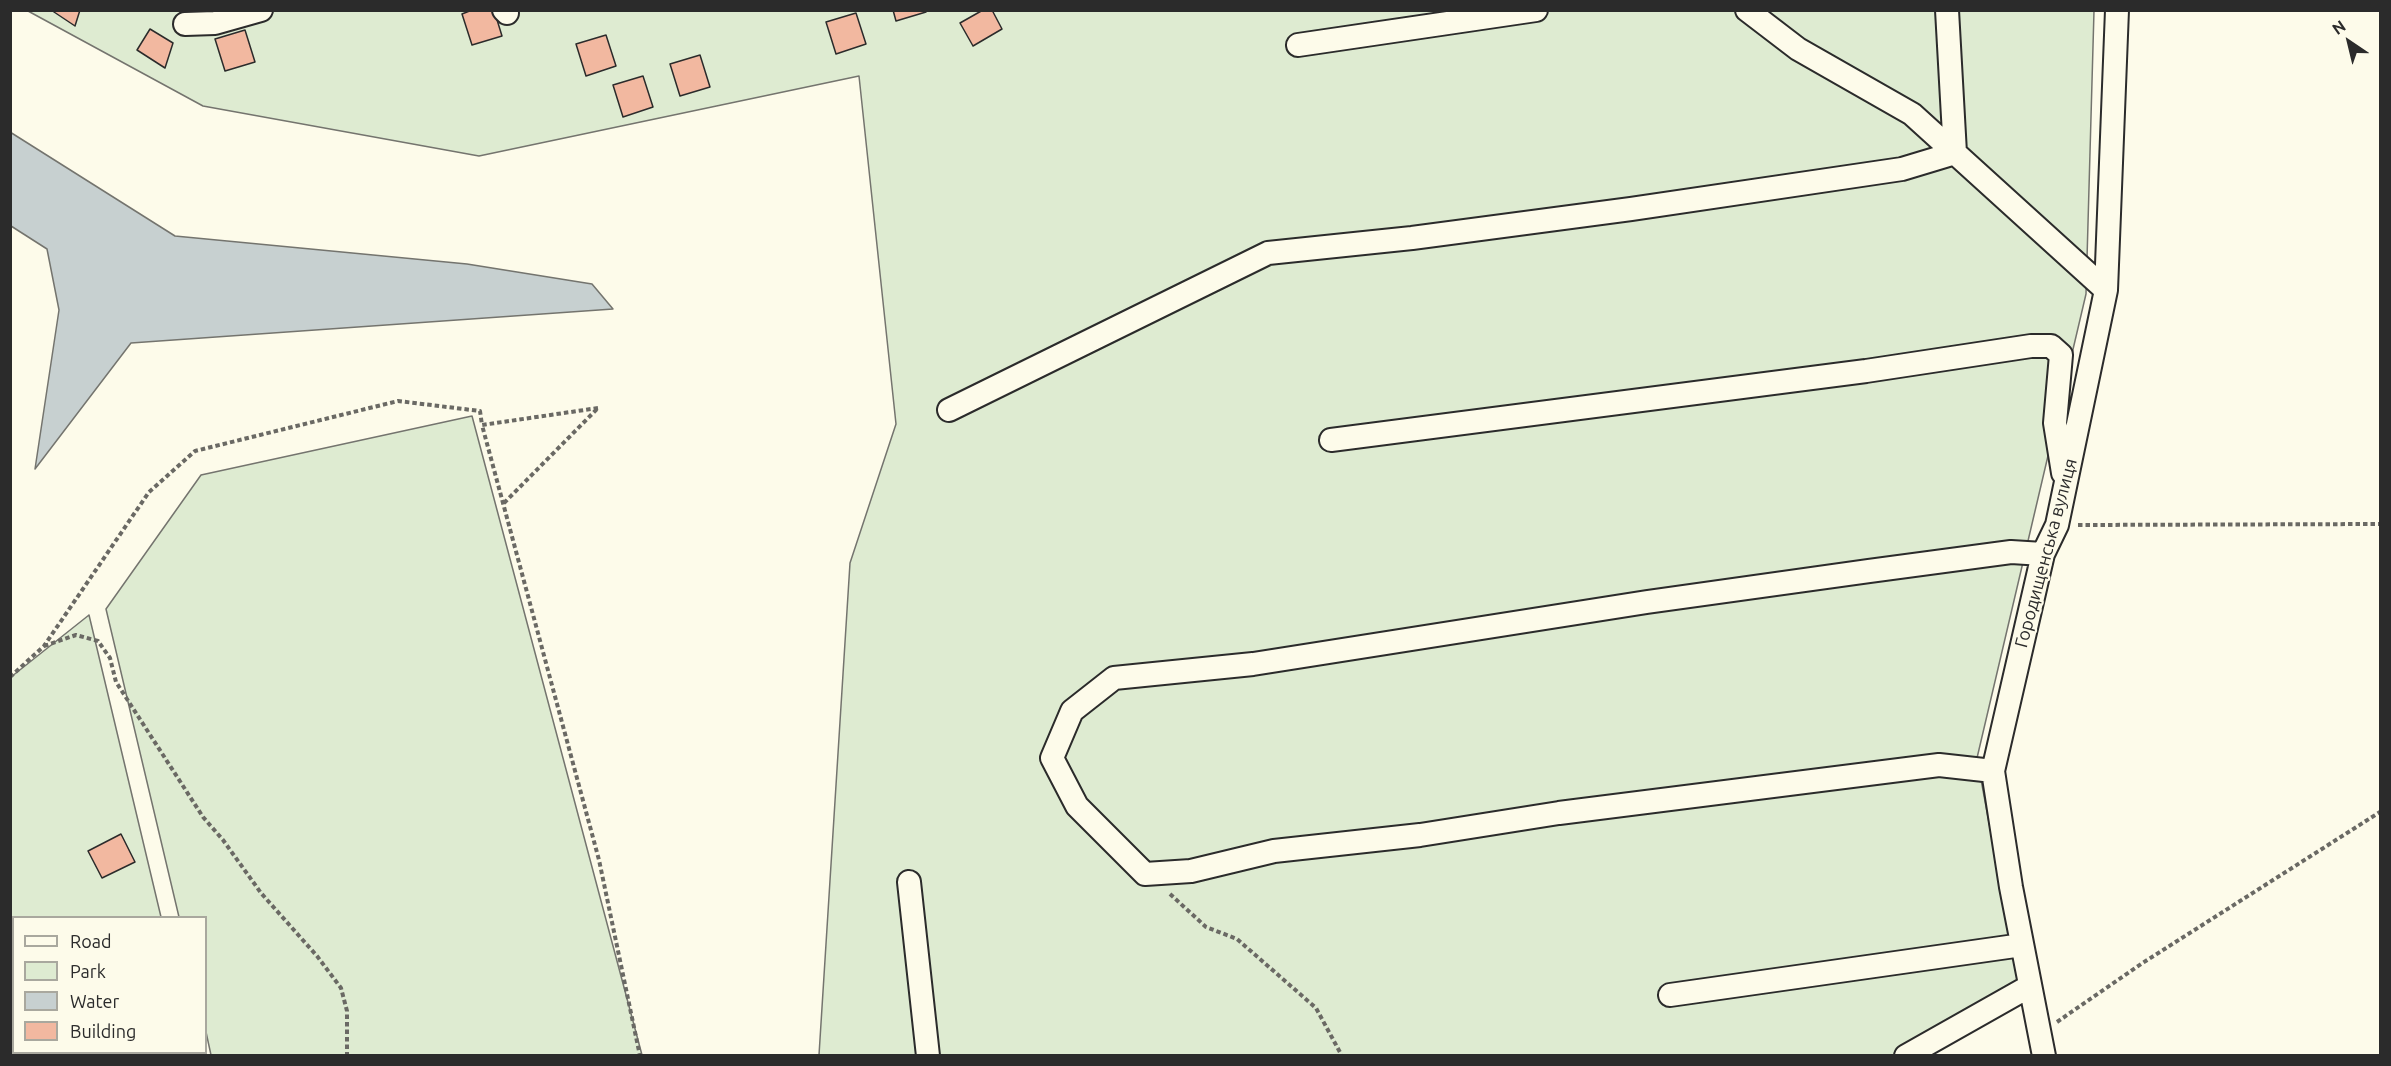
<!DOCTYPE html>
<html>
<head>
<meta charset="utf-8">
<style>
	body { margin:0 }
	#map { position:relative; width:2391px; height:1066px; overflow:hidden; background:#fdfbea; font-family:Ubuntu,sans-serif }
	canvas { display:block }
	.frame { position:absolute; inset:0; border:12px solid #2b2b2b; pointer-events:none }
	.legend { position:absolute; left:12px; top:916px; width:195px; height:138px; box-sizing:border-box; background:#fdfbea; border:2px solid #a9a89e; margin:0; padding:8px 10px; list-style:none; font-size:18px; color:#2b2b2b }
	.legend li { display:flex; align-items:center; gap:12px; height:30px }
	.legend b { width:30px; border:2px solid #a9a89e }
	.north { position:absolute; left:2319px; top:12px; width:60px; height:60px; -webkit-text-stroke:4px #fdfbea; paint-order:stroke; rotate:325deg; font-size:16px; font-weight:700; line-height:24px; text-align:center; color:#2b2b2b }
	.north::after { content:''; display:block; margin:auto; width:21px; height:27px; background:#2b2b2b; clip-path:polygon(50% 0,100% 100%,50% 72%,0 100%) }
</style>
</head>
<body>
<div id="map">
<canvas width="2391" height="1066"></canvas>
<div class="frame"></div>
<ul class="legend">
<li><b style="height:8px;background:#fdfbea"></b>Road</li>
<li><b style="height:16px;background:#deebd1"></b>Park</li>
<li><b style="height:16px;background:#c7d0d0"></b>Water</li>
<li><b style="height:16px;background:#f2b8a0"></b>Building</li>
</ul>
<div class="north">N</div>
</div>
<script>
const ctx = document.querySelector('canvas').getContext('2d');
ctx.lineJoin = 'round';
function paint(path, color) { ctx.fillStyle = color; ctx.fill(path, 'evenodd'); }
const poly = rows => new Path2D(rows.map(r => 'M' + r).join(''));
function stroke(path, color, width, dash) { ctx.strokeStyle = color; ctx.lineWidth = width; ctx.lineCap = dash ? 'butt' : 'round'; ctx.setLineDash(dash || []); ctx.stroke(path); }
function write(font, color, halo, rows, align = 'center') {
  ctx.font = font + ' Ubuntu,sans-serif'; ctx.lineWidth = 4.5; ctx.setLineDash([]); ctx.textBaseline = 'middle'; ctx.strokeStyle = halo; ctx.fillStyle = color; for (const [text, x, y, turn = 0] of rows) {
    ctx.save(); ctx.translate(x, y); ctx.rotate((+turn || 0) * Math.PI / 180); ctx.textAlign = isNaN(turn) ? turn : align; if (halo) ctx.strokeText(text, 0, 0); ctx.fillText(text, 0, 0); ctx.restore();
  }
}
const green = poly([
	[28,11,2094,11,2086,294,1977,758,2019,984,1901,1055,819,1055,850,563,896,424,859,76,479,156,203,106,28,11],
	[472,416,642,1055,211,1055,206,1032,206,918,179,917,106,609,201,475,472,416],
	[89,615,161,917,14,918,14,1052,193,1052,194,1055,11,1056,11,677,89,615]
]);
paint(green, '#deebd1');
stroke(green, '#74746e', 1.5);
const water = poly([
	[10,132,175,236,467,264,592,284,613,309,131,343,35,469,59,310,47,249,11,226,10,132]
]);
paint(water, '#c7d0d0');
stroke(water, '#74746e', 1.5);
const building = poly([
	[51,10,80,10,75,26,51,10],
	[472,10,494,10,502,36,472,45,462,14,472,10],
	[893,10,926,10,926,12,896,21,893,10],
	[983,10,992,10,1002,29,973,46,960,23,983,10],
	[856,13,866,44,836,54,826,22,856,13],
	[150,29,173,43,165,68,137,50,150,29],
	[245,30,255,62,225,71,215,39,245,30],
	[606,35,616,66,586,76,576,44,606,35],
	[700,55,710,87,680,96,670,64,700,55],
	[643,76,653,107,623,117,613,85,643,76],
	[121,834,135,862,102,878,88,851,121,834]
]);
paint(building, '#f2b8a0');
stroke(building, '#2b2b2b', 1.5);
const minor = poly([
	[504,10,507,13],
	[1747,10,1798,49,1912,114,2106,290],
	[185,24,215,23,261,10],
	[1298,45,1536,10],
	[949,410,1268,253,1412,238,1631,209,1902,169,1955,153,1947,10],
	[1331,440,1866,371,2031,346,2051,346,2061,355,2055,423,2063,473],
	[1993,771,1939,765,1559,813,1420,835,1274,851,1191,871,1145,874,1077,806,1052,758,1072,711,1114,678,1253,664,1647,602,1869,571,2011,552,2043,554],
	[909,882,928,1056],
	[1670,995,2022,945],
	[1906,1056,2030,986],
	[2044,1056,2011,887,1993,771,2043,554,2057,525,2106,290,2117,10]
]);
stroke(minor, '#2b2b2b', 26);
stroke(poly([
	[598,408,482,425,599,860,640,1056],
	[504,503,598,408],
	[2078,525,2380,524],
	[44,646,76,635,98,641,110,658,116,682,203,817,223,840,261,893,317,956,341,988,347,1011,347,1056],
	[10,677,44,646,149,492,195,451,398,401,480,411,482,425],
	[1170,894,1206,927,1237,939,1316,1008,1342,1056],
	[2057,1022,2141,964,2380,812]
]), '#6a6964', 4, [4.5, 3]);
stroke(minor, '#fdfbea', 22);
write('18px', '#2b2b2b', '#fdfbea', [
	["Городищенська вулиця",2046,553,-75]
]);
</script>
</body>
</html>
